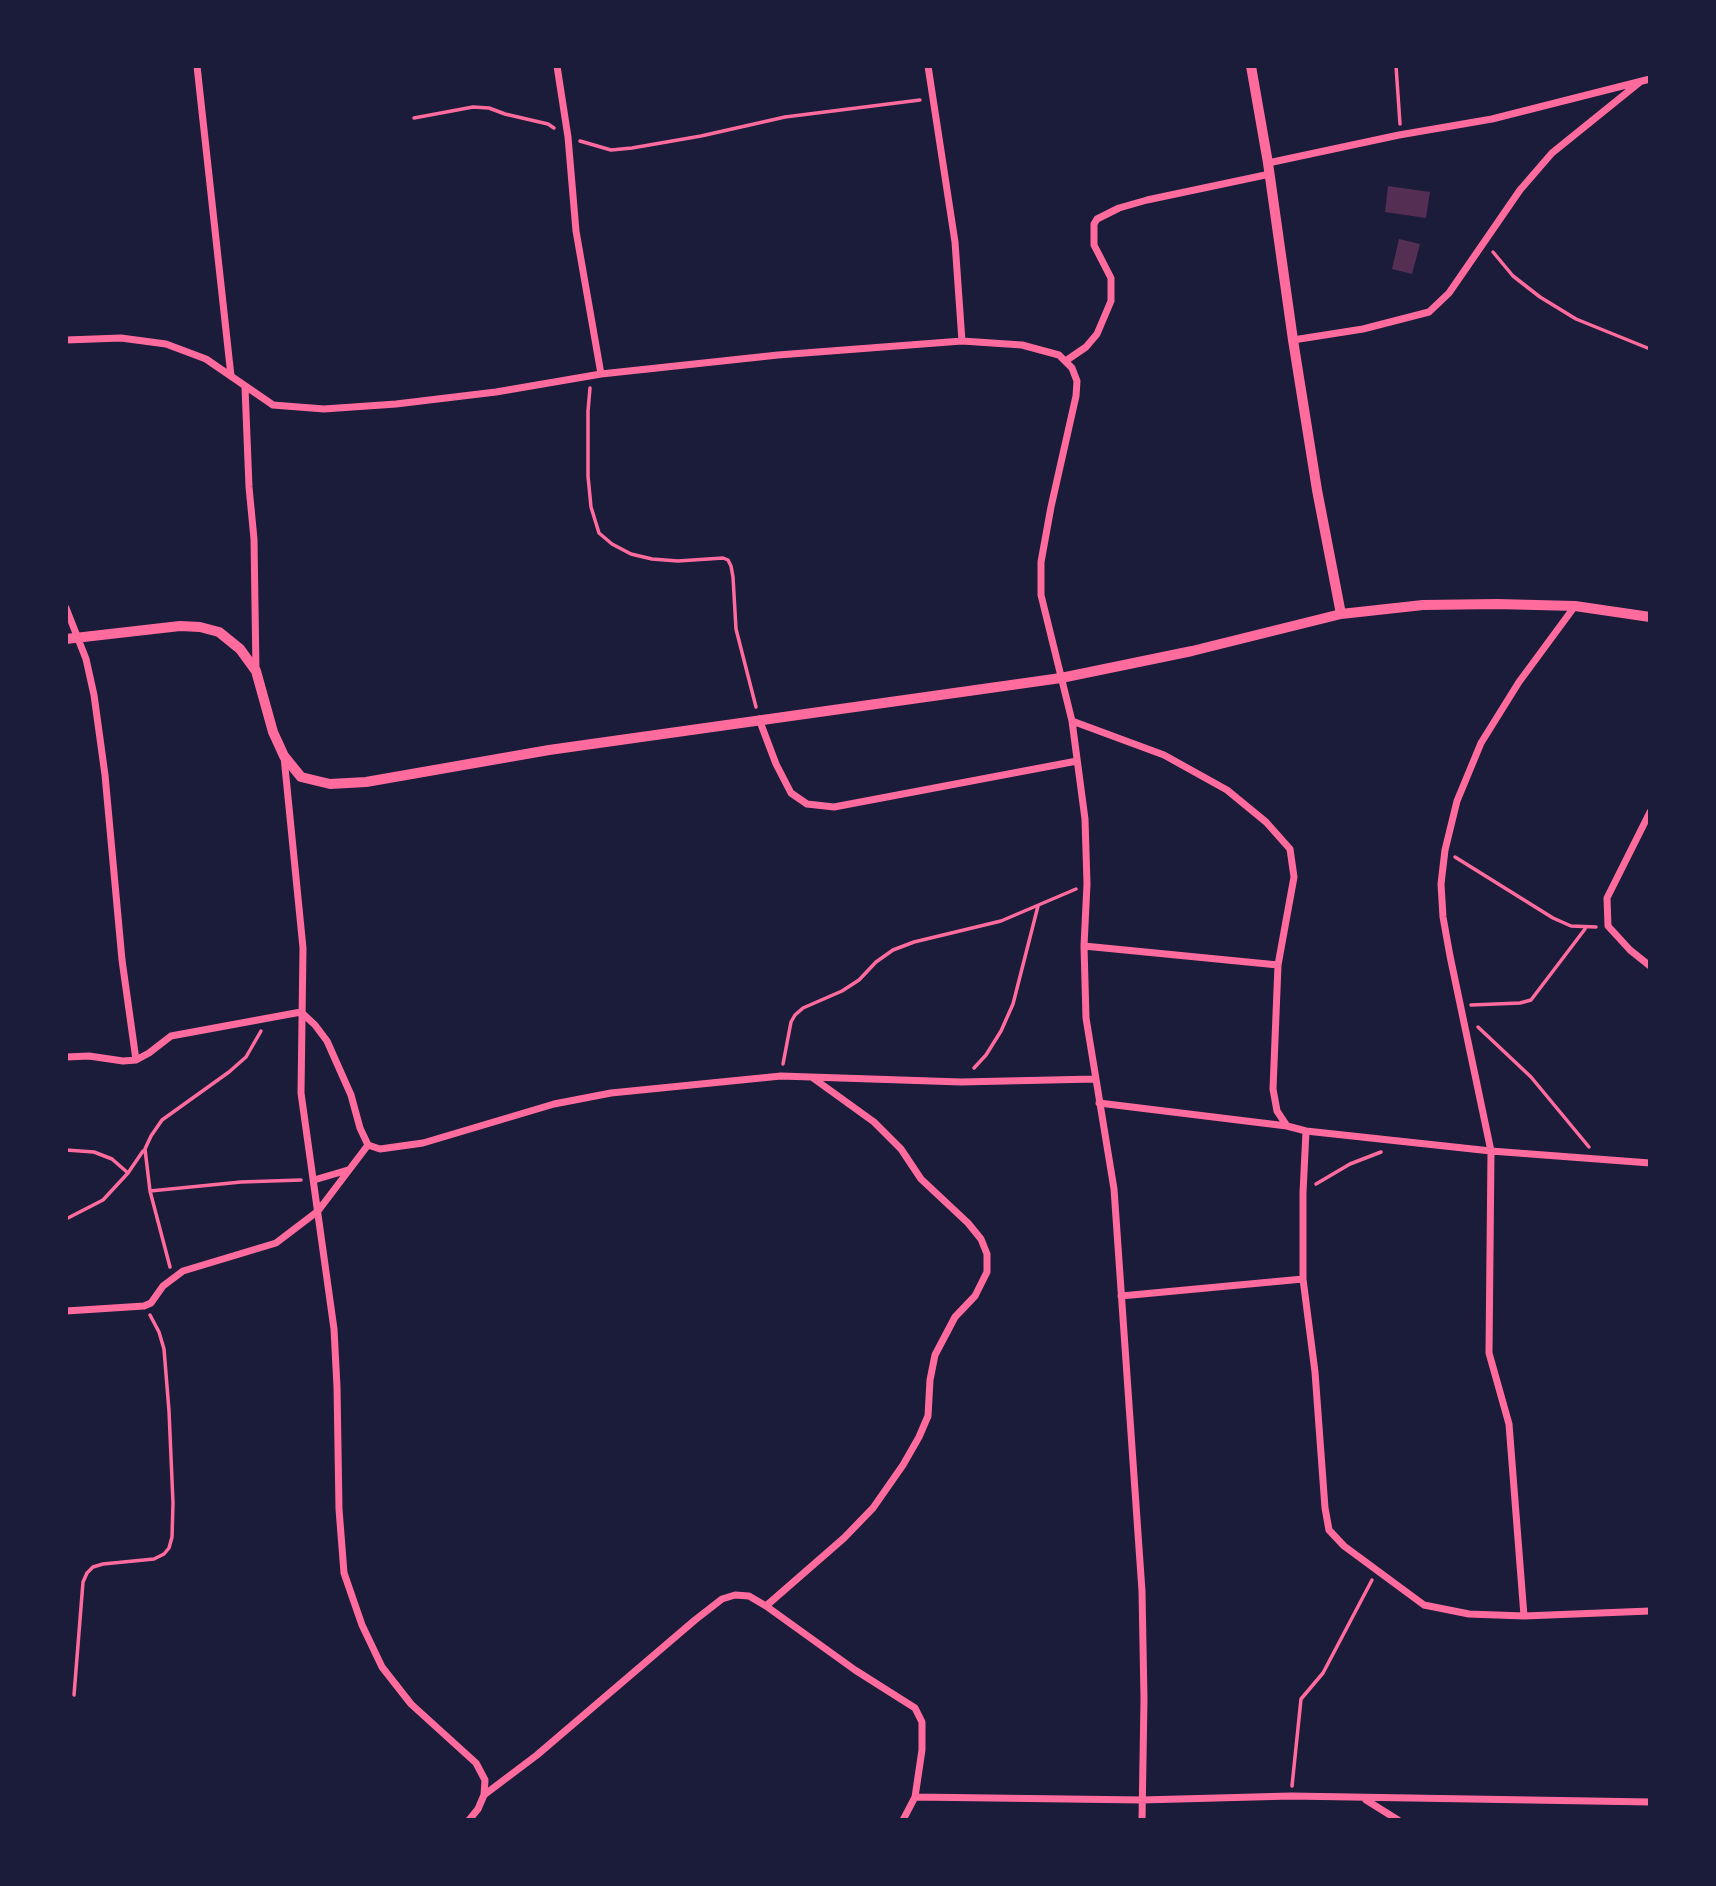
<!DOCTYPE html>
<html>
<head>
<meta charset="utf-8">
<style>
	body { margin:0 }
	#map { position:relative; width:1716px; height:1886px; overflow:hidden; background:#1b1b3a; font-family:"Open Sans",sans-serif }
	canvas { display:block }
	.frame { position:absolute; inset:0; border:68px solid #1b1b3a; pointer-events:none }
</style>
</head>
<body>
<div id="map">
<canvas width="1716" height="1886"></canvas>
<div class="frame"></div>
</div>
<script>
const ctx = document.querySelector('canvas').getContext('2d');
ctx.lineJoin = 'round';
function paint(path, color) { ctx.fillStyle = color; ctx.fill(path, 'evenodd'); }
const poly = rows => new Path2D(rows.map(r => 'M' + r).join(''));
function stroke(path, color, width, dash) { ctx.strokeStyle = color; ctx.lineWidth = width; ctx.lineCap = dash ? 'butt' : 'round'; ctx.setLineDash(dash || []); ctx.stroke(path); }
paint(poly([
	[1388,186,1430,192,1426,218,1385,212],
	[1399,239,1420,244,1412,274,1392,269]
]), '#542f53');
stroke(poly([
	[1396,66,1400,124],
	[414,118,473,107,489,108,505,114,548,124,554,128],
	[580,141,611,150,632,148,701,136,785,117,920,100],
	[1493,252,1513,276,1540,297,1576,319,1650,349],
	[590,388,588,411,588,476,591,507,599,533,612,544,631,554,652,559,678,561,723,558,728,560,731,566,733,577,736,629,756,707],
	[1455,857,1553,918,1571,926,1596,927],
	[1471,1005,1520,1003,1531,1000,1585,929],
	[1478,1027,1531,1077,1589,1147],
	[783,1064,791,1022,795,1015,803,1008,842,991,859,980,876,962,893,950,914,942,1001,921,1076,889],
	[974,1068,986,1055,1001,1031,1013,1004,1038,906],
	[66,1150,94,1152,112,1159,128,1173],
	[1316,1184,1350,1164,1381,1152],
	[150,1191,241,1182,301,1180],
	[66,1219,103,1200,128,1173,143,1151],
	[170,1267,150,1191,145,1149,151,1136,162,1120,229,1072,246,1057,261,1031],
	[74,1695,83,1582,87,1573,93,1567,103,1564,154,1559,164,1554,169,1548,172,1537,173,1503,169,1411,164,1349,159,1332,150,1315],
	[1292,1786,1301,1699,1323,1673,1372,1580]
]), '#ff6b9d', 3.5);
stroke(poly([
	[197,66,231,376],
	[557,66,568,137,576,231,601,374],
	[928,66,955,242,962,341],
	[1268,163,1399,135,1492,119,1650,79],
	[66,340,121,338,166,344,206,359,273,405,324,409,396,404,496,392,601,374,778,355,962,341,1022,345,1059,355,1072,368,1077,381,1076,396,1051,507,1041,562,1041,595,1072,721,1085,819,1087,884,1084,946,1086,1018,1114,1189,1142,1591,1144,1699,1142,1820],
	[1293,340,1363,329,1429,312,1449,293,1520,190,1552,153,1640,82],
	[1067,360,1086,347,1097,334,1111,301,1111,278,1094,245,1094,224,1097,219,1119,208,1147,200,1270,174],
	[245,387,249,487,254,539,256,671],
	[66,608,86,659,94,695,105,775,122,960,136,1060],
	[759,719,776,764,791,793,807,804,834,807,1077,761],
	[1072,721,1164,755,1227,790,1266,822,1290,849,1294,877,1278,965,1273,1089,1277,1111,1287,1126,1306,1131,1491,1151,1650,1163],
	[284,757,303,948,301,1093,334,1329,337,1387,339,1509,344,1573,362,1625,382,1667,411,1704,476,1763,485,1780,484,1795,478,1809,469,1820],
	[1650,812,1607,898,1608,926,1630,950,1650,966],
	[1084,946,1278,965],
	[66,1057,89,1056,123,1061,136,1060,149,1053,171,1036,301,1012,315,1025,327,1041,351,1095,360,1128,368,1145,380,1149,423,1143,554,1104,611,1093,781,1076,961,1082,1095,1079],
	[1099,1103,1287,1126],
	[1306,1131,1303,1193,1303,1279,1315,1372,1325,1508,1329,1530,1344,1546,1424,1605,1469,1614,1524,1616,1650,1611],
	[314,1180,348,1170],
	[1121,1296,1303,1279],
	[66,1311,144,1306,151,1303,163,1286,183,1271,276,1243,318,1211,368,1145],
	[766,1606,844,1538,873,1508,903,1465,919,1437,928,1416,930,1380,935,1355,955,1317,975,1296,987,1272,987,1254,981,1239,968,1223,921,1179,901,1149,874,1122,813,1078],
	[1524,1616,1509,1424,1489,1353,1491,1151,1450,956,1443,917,1441,884,1445,850,1457,801,1481,743,1519,682,1575,606],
	[484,1795,537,1755,695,1620,722,1599,735,1595,749,1596,766,1606,855,1670,915,1708,922,1722,922,1750,915,1797,903,1820],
	[915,1797,1142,1800,1291,1796,1650,1802],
	[1366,1800,1398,1820]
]), '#ff6b9d', 7);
stroke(poly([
	[1251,66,1268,163,1293,340,1317,490,1341,614],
	[66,639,180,626,200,627,219,632,240,649,256,671,273,732,284,756,301,777,330,784,366,782,549,750,1061,678,1192,651,1341,614,1423,605,1497,604,1575,606,1650,617]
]), '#ff6b9d', 10);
</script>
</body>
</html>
